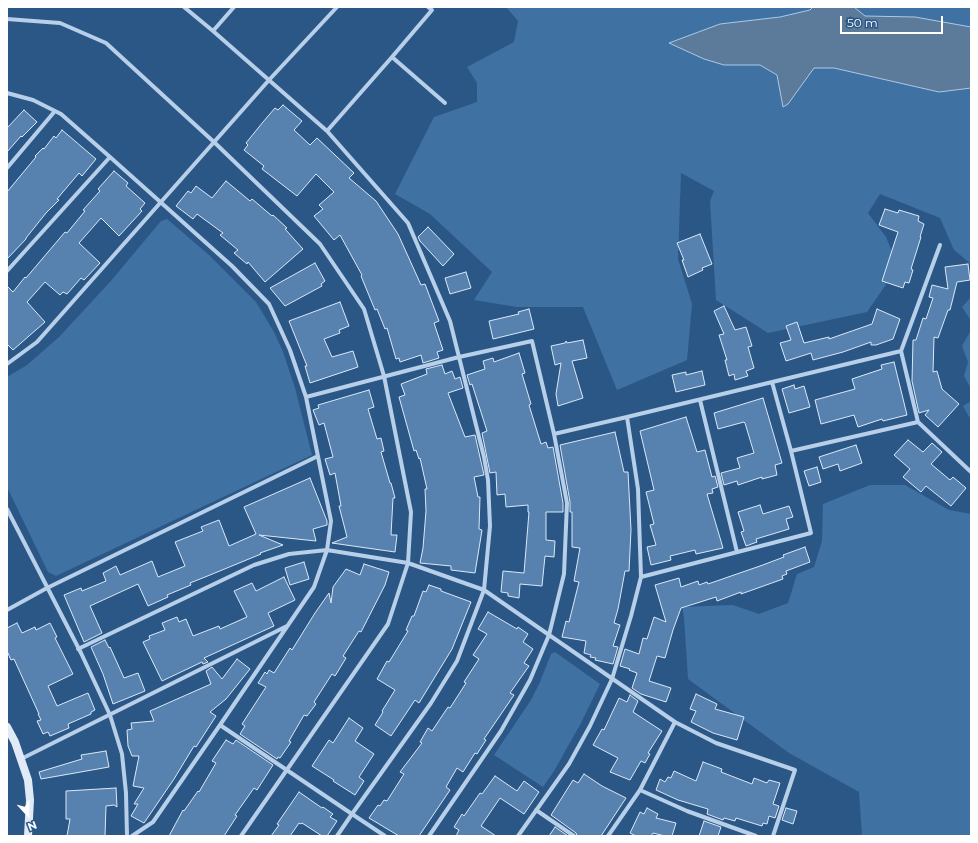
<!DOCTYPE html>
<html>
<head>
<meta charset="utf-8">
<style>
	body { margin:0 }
	#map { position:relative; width:978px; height:843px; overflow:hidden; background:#2b5787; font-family:Montserrat,sans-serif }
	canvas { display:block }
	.frame { position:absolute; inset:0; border:8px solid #fff; pointer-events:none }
	.north { position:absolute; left:8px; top:795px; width:40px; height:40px; -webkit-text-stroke:3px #2b5787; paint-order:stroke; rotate:159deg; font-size:11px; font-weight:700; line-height:16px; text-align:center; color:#fff }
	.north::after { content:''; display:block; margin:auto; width:14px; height:18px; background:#fff; clip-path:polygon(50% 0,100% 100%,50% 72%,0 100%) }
	.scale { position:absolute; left:840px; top:16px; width:103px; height:18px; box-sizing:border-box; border:2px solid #fff; border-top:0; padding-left:5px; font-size:12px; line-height:14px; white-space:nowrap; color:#fff; -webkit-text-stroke:3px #2b5787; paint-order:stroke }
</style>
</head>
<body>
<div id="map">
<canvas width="978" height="843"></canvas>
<div class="frame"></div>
<div class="north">N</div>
<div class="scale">50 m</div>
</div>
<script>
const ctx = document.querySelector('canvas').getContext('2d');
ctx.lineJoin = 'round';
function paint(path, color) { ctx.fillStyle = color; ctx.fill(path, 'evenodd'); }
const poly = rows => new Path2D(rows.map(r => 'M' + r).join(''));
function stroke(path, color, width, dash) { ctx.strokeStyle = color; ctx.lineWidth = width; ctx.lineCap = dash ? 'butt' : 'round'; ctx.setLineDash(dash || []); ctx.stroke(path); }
paint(poly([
	[506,7,813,7,810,10,780,17,720,24,669,43,704,59,724,65,760,65,777,75,783,107,788,104,813,68,834,68,939,92,971,88,971,264,954,250,940,218,880,194,868,213,886,237,898,267,867,312,768,333,716,300,710,201,714,191,681,173,678,259,692,304,687,360,617,390,583,307,517,307,474,300,492,272,430,214,395,194,434,117,477,102,477,83,467,67,514,42,518,21],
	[854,7,971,7,971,27,915,17,865,16],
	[167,219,209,255,256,302,274,332,283,352,295,388,312,455,56,576,48,572,7,487,7,377,27,365,59,337,110,282,161,221],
	[971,297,971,321,962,307],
	[971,330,971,389,964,376,968,362,962,346],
	[971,401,971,420,963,406],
	[870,485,905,485,949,510,971,514,971,836,859,836,862,834,859,792,789,753,688,679,684,617,682,607,733,605,759,614,788,603,797,574,814,567,822,541,823,504],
	[555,652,600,684,581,723,554,771,543,787,494,755,531,700,540,682,551,654]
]), '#4071a3');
const water = poly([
	[813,7,854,7,865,16,915,17,971,27,971,88,939,92,834,68,814,68,788,104,783,107,777,75,760,65,724,65,704,59,669,43,720,24,780,17,810,10,813,7]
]);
paint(water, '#5c7a9a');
stroke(water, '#accae8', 1);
const building = poly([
	[283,105,302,121,294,130,310,145,317,138,354,173,349,178,376,201,398,234,421,285,425,284,439,321,434,323,443,350,437,352,439,358,423,363,421,355,400,362,399,358,396,359,387,328,385,329,377,309,375,310,361,276,362,275,340,235,334,240,314,216,323,209,319,205,334,192,316,174,297,196,262,169,264,166,244,150,248,145,246,143,263,122,275,108,278,110,283,105],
	[24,110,37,122,22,137,21,136,7,152,7,128,24,110],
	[62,130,96,159,82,176,79,173,57,199,59,200,46,213,26,238,26,239,7,259,7,192,36,157,35,156,43,148,44,149,54,136,56,138,62,130],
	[114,171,128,183,126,186,145,203,140,209,142,211,119,236,101,218,79,243,100,263,84,280,81,278,67,294,63,292,60,295,45,282,27,302,45,322,13,350,7,344,7,286,13,292,25,277,26,278,65,232,67,233,85,211,83,210,100,191,98,189,114,171],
	[226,181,250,201,252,199,272,216,273,215,287,228,285,229,303,249,265,282,248,262,247,264,234,253,238,250,220,235,223,233,197,214,193,219,176,206,188,191,191,193,196,186,212,198,226,181],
	[885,209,898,213,899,210,919,216,918,221,924,224,920,237,921,237,911,269,913,270,909,283,905,282,903,288,882,281,898,232,879,225,885,209],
	[428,227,454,254,443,266,420,241,418,237,428,227],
	[700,234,712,264,702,268,703,270,688,277,682,260,684,260,677,243,700,234],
	[315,263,325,281,321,284,322,286,285,306,270,288,315,263],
	[968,264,970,280,957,282,950,310,948,310,938,338,934,337,933,372,937,371,942,389,959,404,938,427,925,415,929,410,919,413,912,381,913,340,916,340,923,318,926,319,933,298,929,297,932,285,948,289,945,267,968,264],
	[466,272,471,288,450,294,445,278,466,272],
	[340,302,349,326,339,330,340,333,324,339,332,357,353,351,358,367,310,383,305,366,307,366,289,321,340,302],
	[724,306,735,330,746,327,752,346,748,347,754,368,746,371,748,376,735,380,734,374,729,376,725,360,727,360,719,335,724,334,714,311,724,306],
	[529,309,534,329,493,339,489,321,519,314,518,312,529,309],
	[877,309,900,319,893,339,876,345,871,345,871,342,843,352,813,360,811,353,786,361,780,343,791,340,786,326,797,322,804,343,829,337,829,339,872,324,877,309],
	[583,340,587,358,572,361,583,398,558,406,556,394,561,363,555,365,551,346,565,343,566,341,567,343,583,340],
	[519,353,525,373,522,374,531,404,529,405,541,444,546,442,548,448,553,447,563,503,563,512,546,512,546,540,555,541,554,557,545,556,542,586,520,584,519,598,508,596,508,593,501,592,503,571,524,573,529,512,528,512,528,505,506,507,505,494,497,495,496,472,490,473,482,433,487,431,472,384,470,385,467,375,485,369,483,361,493,358,494,362,519,353],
	[894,362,907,415,883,421,882,419,858,427,854,415,821,424,815,400,855,389,852,379,882,369,881,365,894,362],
	[442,365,445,374,452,371,455,379,460,377,463,388,448,393,465,437,475,435,484,475,474,477,478,497,480,497,479,529,482,530,475,573,451,570,451,566,420,563,423,548,426,511,425,489,427,489,420,458,419,459,416,450,414,451,399,397,405,395,401,384,427,374,426,369,442,365],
	[702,371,705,385,676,392,672,375,686,372,686,375,702,371],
	[794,385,795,389,804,386,810,407,789,413,782,389,794,385],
	[369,390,374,407,368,409,377,439,381,438,384,451,381,452,390,483,391,483,395,498,393,498,391,535,397,535,395,552,332,543,347,537,339,506,341,506,335,473,330,475,325,459,333,457,324,423,319,425,313,410,319,408,318,405,369,390],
	[763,398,782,463,775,465,777,475,762,479,762,477,738,485,737,481,724,485,721,473,740,468,737,458,754,453,745,423,744,422,718,429,714,413,763,398],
	[686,417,697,452,705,450,712,477,715,476,718,487,712,489,713,493,707,494,723,548,696,554,695,550,670,556,671,560,651,565,647,547,656,545,650,525,654,524,646,492,654,490,640,431,686,417],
	[615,432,624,472,628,472,631,530,629,571,625,571,618,609,614,623,620,625,613,646,618,647,613,664,595,660,596,658,590,657,591,655,584,653,586,641,562,637,566,621,569,622,579,582,574,581,580,548,572,547,572,512,570,512,570,502,560,445,615,432],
	[908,440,923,452,932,443,942,452,931,464,950,480,953,477,966,488,951,506,926,486,921,492,903,477,910,469,894,455,908,440],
	[856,445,862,463,840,471,838,464,823,469,819,457,856,445],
	[817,467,821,482,809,486,804,471,817,467],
	[310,478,327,521,327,525,313,529,316,541,259,535,283,545,260,553,261,554,210,575,190,583,191,585,167,595,168,597,148,606,138,584,90,606,102,633,84,642,64,595,81,588,82,591,106,581,103,573,116,566,120,575,152,561,158,577,185,566,175,542,203,531,201,527,219,520,229,546,256,534,244,507,310,478],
	[760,505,763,514,789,506,793,517,786,519,789,529,756,539,757,542,746,546,741,532,744,531,738,512,760,505],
	[805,547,810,562,786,571,787,574,782,576,783,579,741,594,741,592,717,601,716,597,681,608,673,630,665,658,657,656,649,681,671,688,666,702,641,694,632,688,637,673,629,670,630,669,620,666,625,649,639,654,643,638,647,639,654,617,666,622,655,585,679,578,681,587,698,581,699,585,707,582,708,584,760,566,784,557,783,555,805,547],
	[304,562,309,579,290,585,285,568,304,562],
	[364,564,389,572,385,585,361,632,359,631,343,656,346,658,335,676,332,674,314,702,316,704,307,716,304,715,289,741,291,742,280,758,278,757,277,759,240,734,245,726,242,724,266,687,258,683,265,672,267,674,269,670,274,673,290,648,292,650,315,613,329,593,331,603,333,587,346,569,360,575,364,564],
	[284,577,295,600,268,613,274,626,204,658,208,662,203,664,202,662,162,681,143,642,150,639,149,636,165,630,162,623,177,617,179,622,186,619,193,636,219,626,220,629,247,617,234,591,252,583,256,591,284,577],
	[429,585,441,589,441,591,471,602,452,649,419,703,415,700,391,736,375,725,383,712,382,711,395,690,377,679,387,661,389,662,408,631,406,630,412,616,414,616,423,591,426,592,429,585],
	[488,612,517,629,518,627,528,634,523,642,533,649,524,663,529,666,510,693,514,695,484,739,486,740,477,754,475,753,463,772,457,768,446,787,450,790,419,836,399,836,369,818,378,805,380,806,384,800,387,801,404,774,400,772,422,743,420,742,428,728,432,731,448,707,450,708,466,683,464,682,479,659,473,655,487,634,478,629,488,612],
	[17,623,22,633,35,627,36,630,50,623,57,637,55,638,73,674,48,686,57,706,88,693,95,710,91,712,91,714,68,724,69,728,50,736,48,732,43,734,37,721,41,720,38,714,39,714,14,659,11,660,7,651,7,628,17,623],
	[105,640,109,648,110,647,124,678,138,673,145,691,113,704,103,674,91,647,105,640],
	[237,659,250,669,226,699,210,712,216,716,196,747,194,746,174,779,144,823,131,816,138,804,134,804,144,788,133,786,139,756,132,756,128,746,127,730,132,729,131,723,154,721,150,711,211,684,206,671,212,667,222,679,237,659],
	[696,694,717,704,715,709,744,717,737,740,713,733,691,722,696,711,690,709,696,694],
	[630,695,638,701,633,712,662,731,648,753,650,754,645,763,641,761,630,780,610,772,618,758,593,745,602,729,604,730,619,698,627,702,630,695],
	[349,718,363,728,355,741,374,754,359,777,364,781,355,795,333,781,334,780,312,766,329,740,333,743,349,718],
	[226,740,233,744,236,740,273,765,257,790,254,788,235,815,237,816,224,836,169,836,183,810,184,811,198,791,199,792,216,763,212,761,226,740],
	[106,751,109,767,41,779,39,772,82,759,81,755,106,751],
	[703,762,722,769,721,772,752,784,754,778,767,783,769,780,780,783,773,804,779,806,775,818,769,816,767,824,763,823,762,826,736,818,735,821,724,818,723,820,707,814,708,809,678,800,656,790,660,779,665,782,668,777,671,778,674,771,696,781,703,762],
	[584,774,602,786,626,798,601,836,577,836,576,833,551,815,573,780,578,783,584,774],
	[495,776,517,791,524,781,539,792,524,814,500,798,481,826,496,836,456,836,459,830,454,827,462,814,464,816,480,793,482,794,495,776],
	[116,788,117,807,114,805,106,806,105,836,67,836,70,819,66,819,66,791,116,788],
	[299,792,322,808,323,807,333,814,330,817,337,821,327,836,322,836,302,823,301,824,299,823,290,836,271,836,279,825,277,824,299,792],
	[647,808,658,814,656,818,676,823,672,836,665,836,653,833,651,836,636,836,630,833,640,812,644,814,647,808],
	[786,808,797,811,793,824,782,820,786,808],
	[704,821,721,827,718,836,699,836,704,821],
	[555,827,568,836,549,836,555,827]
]);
paint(building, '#5782b0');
stroke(building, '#dbe8f6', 1);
stroke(poly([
	[184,7,213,31,234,7],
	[7,19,60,23,106,43,215,143,320,244,364,309,384,376,411,512,408,563,388,624,241,836],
	[213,31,327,131],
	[392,57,432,10,428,7],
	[7,93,33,100,61,114,110,157],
	[7,168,55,111],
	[7,271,110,157,232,266,269,304,290,350,306,397,459,357,450,321,408,223,327,131,392,57,445,103],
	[7,364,37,342,269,80,337,7],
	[772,382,791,451],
	[306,397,331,521,327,550,408,563,484,590,675,722],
	[700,400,737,552],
	[627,417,901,351],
	[918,422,901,351,940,245],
	[7,509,81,653,110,715,122,754,126,793,127,836],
	[641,577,811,533,791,451,918,422,971,472],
	[7,610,47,588,318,456],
	[78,649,254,565,289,554,327,550,314,587,220,725,352,814,337,836],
	[21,759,287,626],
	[640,790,687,811,756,836],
	[536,810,574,836],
	[132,836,153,822,220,725],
	[385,836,352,814,431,703,457,661,484,590,490,526,488,480,484,457,459,357,532,341,554,434],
	[429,836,501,731,530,680,549,635,564,574,567,503,554,434,627,417,638,489,641,577,631,616,612,679,590,726,569,764,518,836],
	[608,836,640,790,675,722,716,743,795,770,773,836]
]), '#b7cfe8', 4);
stroke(poly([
	[7,727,15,742,28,780,30,800,28,836]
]), '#e1ebf7', 8);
</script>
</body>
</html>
